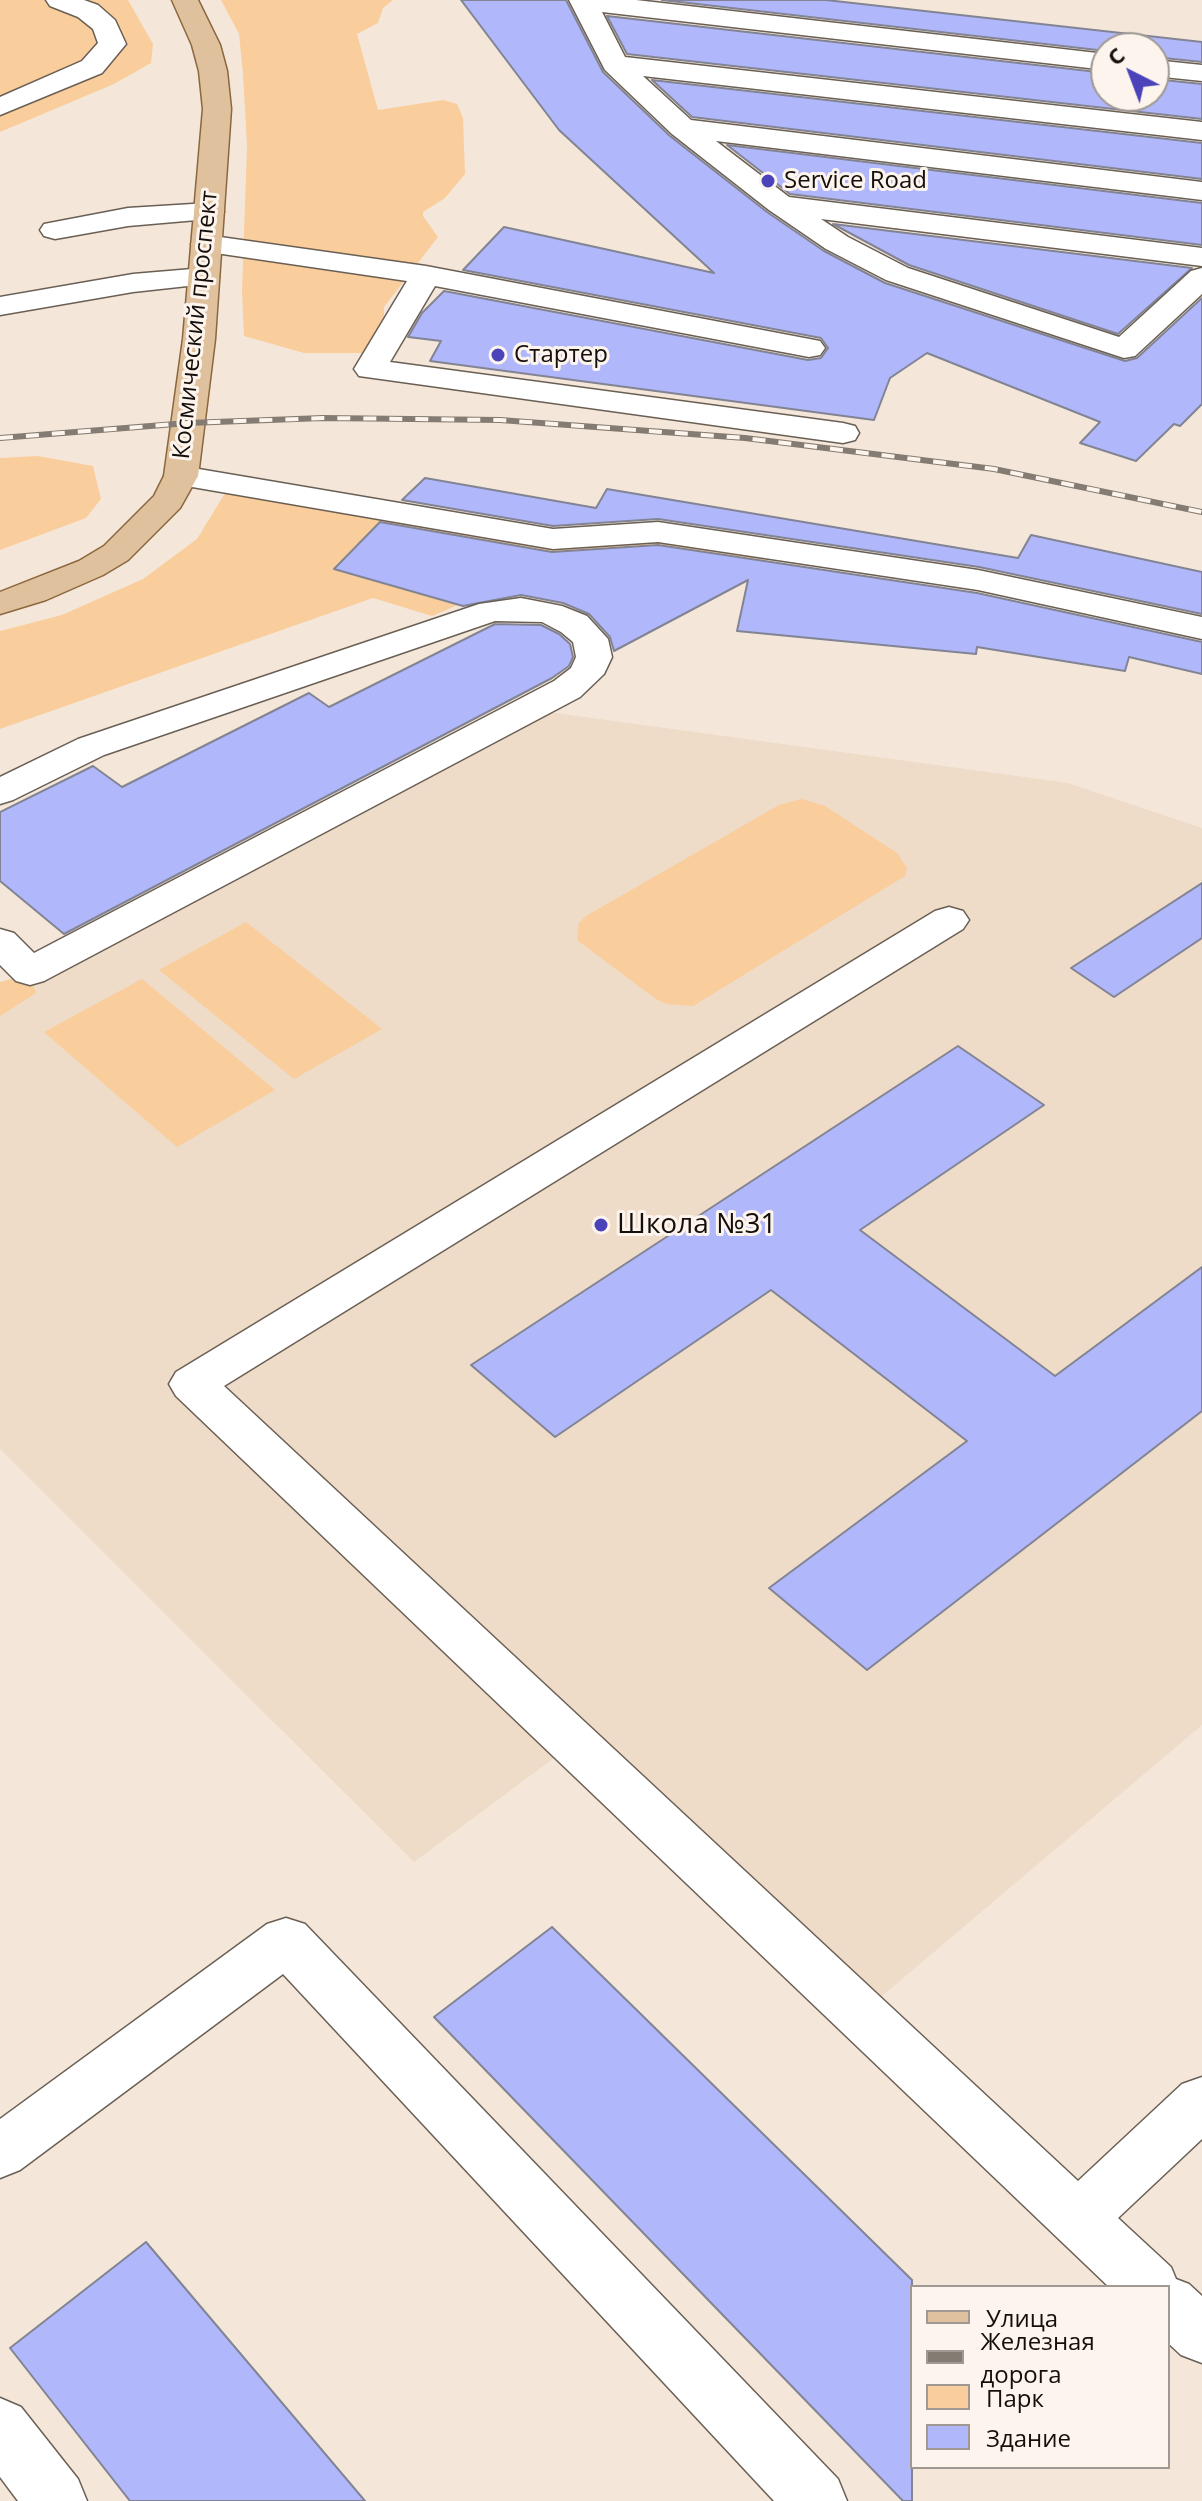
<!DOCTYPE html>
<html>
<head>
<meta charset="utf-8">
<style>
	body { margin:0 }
	#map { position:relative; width:1202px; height:2501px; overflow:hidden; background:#f4e7d9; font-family:"Open Sans",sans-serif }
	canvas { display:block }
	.legend { position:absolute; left:910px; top:2285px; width:260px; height:184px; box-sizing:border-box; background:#fdf5ed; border:2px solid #a09993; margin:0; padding:10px 14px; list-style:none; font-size:24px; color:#140f0b }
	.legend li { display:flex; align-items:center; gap:16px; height:40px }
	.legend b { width:40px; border:2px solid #a09993 }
	.north { position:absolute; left:1090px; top:32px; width:80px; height:80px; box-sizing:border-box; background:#fdf5ed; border:2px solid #a09993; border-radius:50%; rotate:318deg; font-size:22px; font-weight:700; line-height:32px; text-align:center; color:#140f0b }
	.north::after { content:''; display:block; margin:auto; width:28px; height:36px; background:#4a43b9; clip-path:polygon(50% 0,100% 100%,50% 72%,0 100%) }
</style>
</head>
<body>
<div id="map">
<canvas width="1202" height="2501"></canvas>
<ul class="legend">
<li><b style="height:10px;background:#e0c19d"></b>Улица</li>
<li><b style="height:10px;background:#847b72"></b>Железная дорога</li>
<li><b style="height:22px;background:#facd9c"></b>Парк</li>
<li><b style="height:22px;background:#b0b7fa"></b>Здание</li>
</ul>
<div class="north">С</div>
</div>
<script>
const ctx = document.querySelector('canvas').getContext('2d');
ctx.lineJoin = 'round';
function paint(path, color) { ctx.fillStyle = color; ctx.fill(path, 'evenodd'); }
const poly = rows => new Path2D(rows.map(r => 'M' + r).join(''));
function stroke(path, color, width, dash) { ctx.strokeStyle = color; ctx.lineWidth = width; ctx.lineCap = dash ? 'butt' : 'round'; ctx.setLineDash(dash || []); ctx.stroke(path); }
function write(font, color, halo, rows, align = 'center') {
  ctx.font = font + ' "Open Sans",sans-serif'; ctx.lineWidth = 6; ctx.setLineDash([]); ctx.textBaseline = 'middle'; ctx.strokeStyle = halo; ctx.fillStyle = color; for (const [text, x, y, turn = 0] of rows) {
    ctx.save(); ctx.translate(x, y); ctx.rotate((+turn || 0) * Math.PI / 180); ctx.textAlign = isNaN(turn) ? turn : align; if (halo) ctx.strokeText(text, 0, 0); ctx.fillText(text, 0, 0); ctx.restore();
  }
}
paint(poly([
	[541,711,1068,783,1202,828,1202,1725,843,2029,554,1758,414,1862,0,1449,0,1002]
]), '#eedbc8');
paint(poly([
	[0,0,128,0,153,44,151,63,114,84,0,132],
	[221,0,393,0,383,8,378,23,357,34,378,110,443,100,457,104,463,118,465,174,445,198,423,212,423,216,438,237,384,307,384,327,363,353,304,353,244,336,242,291,247,145,243,74,239,34],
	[38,456,93,466,101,499,86,518,0,550,0,458],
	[227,490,551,544,660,536,771,554,757,581,632,566,358,545,335,569,458,605,432,616,373,598,0,729,0,631,62,615,143,579,197,539],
	[802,799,825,806,897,853,907,868,905,876,693,1006,666,1004,656,999,577,940,579,923,586,916,779,805],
	[246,922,382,1029,294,1079,159,970],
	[18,977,31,979,36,993,0,1016,0,982],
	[142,979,275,1090,177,1147,44,1032]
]), '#facd9c');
const building = poly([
	[461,0,566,0,603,72,670,136,767,212,824,251,885,283,1125,361,1137,358,1202,298,1202,404,1180,426,1174,424,1136,461,1080,443,1100,422,927,353,890,378,874,420,430,361,441,341,408,337,422,313,444,291,808,360,821,358,828,348,821,338,463,270,504,227,714,273,559,130,461,0],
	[662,0,826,0,1202,42,1202,62,1154,57,1154,48,1106,48,1106,51,662,0],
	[607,16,1106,73,1106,96,1154,96,1154,79,1202,84,1202,119,627,54,607,16],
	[652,80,1202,143,1202,179,692,117,652,80],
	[727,145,1202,203,1202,245,790,194,727,145],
	[833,224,1192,268,1118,334,909,265,833,224],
	[425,478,596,508,607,489,1018,558,1031,535,1202,572,1202,614,979,567,658,519,553,526,402,500,425,478],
	[380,522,552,552,658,545,977,593,1202,642,1202,674,1129,657,1125,671,977,647,976,654,737,631,748,580,614,651,610,637,589,614,563,603,521,595,463,606,334,569,380,522],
	[495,624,541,625,559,634,570,644,573,657,569,666,552,678,64,934,0,881,0,812,93,766,122,787,309,693,329,707,495,624],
	[1202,883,1202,938,1114,997,1071,968,1202,883],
	[958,1046,1044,1105,860,1230,1055,1376,1202,1267,1202,1411,867,1670,769,1588,967,1441,771,1290,555,1437,471,1365,958,1046],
	[552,1927,912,2280,912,2501,903,2501,434,2017,552,1927],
	[146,2242,365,2501,130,2501,10,2348,146,2242]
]);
paint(building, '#b0b7fa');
stroke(building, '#828493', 2);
const minor = poly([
	[46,0,84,0,98,5,115,20,126,44,102,73,0,115,0,97,82,61,98,43,93,29,78,17,50,6,46,0],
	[569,0,636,0,1106,54,1106,70,602,12,625,57,1202,122,1202,140,643,76,691,120,1202,182,1202,200,716,141,789,197,1202,248,1202,266,821,219,848,237,908,268,1119,337,1191,271,1202,268,1202,294,1135,356,1124,358,886,280,826,249,769,210,672,134,605,70,569,0],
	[1154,60,1202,65,1202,81,1154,76,1154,60],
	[209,203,220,206,224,212,220,218,128,226,55,239,44,236,40,230,44,224,128,208,209,203],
	[206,235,426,266,820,341,825,348,820,355,809,357,435,286,390,362,843,423,855,426,859,433,855,440,843,443,359,376,354,369,407,281,195,250,191,244,195,238,206,235],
	[204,268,215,271,219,277,215,283,133,292,0,315,0,297,133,274,204,268],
	[181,466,553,529,658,522,978,570,1202,617,1202,639,978,590,658,542,553,549,169,483,164,476,169,469,181,466],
	[521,598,562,606,587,616,608,639,612,657,604,674,580,697,44,981,30,985,16,981,0,965,0,929,14,933,34,953,554,681,571,668,576,657,573,642,561,632,542,622,495,621,104,755,13,800,0,804,0,777,78,739,479,604,521,598],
	[949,907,963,911,969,920,963,929,224,1386,1078,2181,1182,2084,1202,2077,1202,2139,1118,2218,1171,2267,1176,2279,1189,2284,1202,2296,1202,2363,1181,2355,1168,2343,1168,2287,1109,2287,176,1396,169,1384,176,1372,935,911,949,907],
	[286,1918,305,1924,838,2479,847,2501,774,2501,283,1974,20,2170,0,2178,0,2119,267,1924,286,1918],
	[0,2398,21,2407,78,2479,87,2501,18,2501,0,2477,0,2398]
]);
const major = poly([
	[172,0,198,0,220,45,227,71,231,109,215,339,198,476,180,508,128,560,103,575,46,600,0,614,0,592,79,561,104,546,154,496,164,476,183,339,203,109,199,71,192,45,172,0]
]);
stroke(minor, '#6a5f54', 3);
stroke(major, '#8b673f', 3);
paint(minor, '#fff');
paint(major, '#e0c19d');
const rail = poly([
	[0,438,188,423,323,418,500,420,745,438,994,469,1202,512]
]);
stroke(rail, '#847b72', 6);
stroke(rail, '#fdf5ed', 4, [13]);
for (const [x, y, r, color] of [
	[768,181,8,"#4a43b9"],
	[498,355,8,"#4a43b9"],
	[601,1225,8,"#4a43b9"]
]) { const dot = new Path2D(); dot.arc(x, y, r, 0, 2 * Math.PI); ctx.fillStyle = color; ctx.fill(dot); stroke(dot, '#fdf5ed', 3); }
write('24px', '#140f0b', '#fdf5ed', [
	["Service Road",784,181],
	["Стартер",514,355]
], 'left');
write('24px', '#140f0b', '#fdf5ed', [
	["Космический проспект",196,325,-84]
]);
write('28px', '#140f0b', '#fdf5ed', [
	["Школа №31",617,1225]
], 'left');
</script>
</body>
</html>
